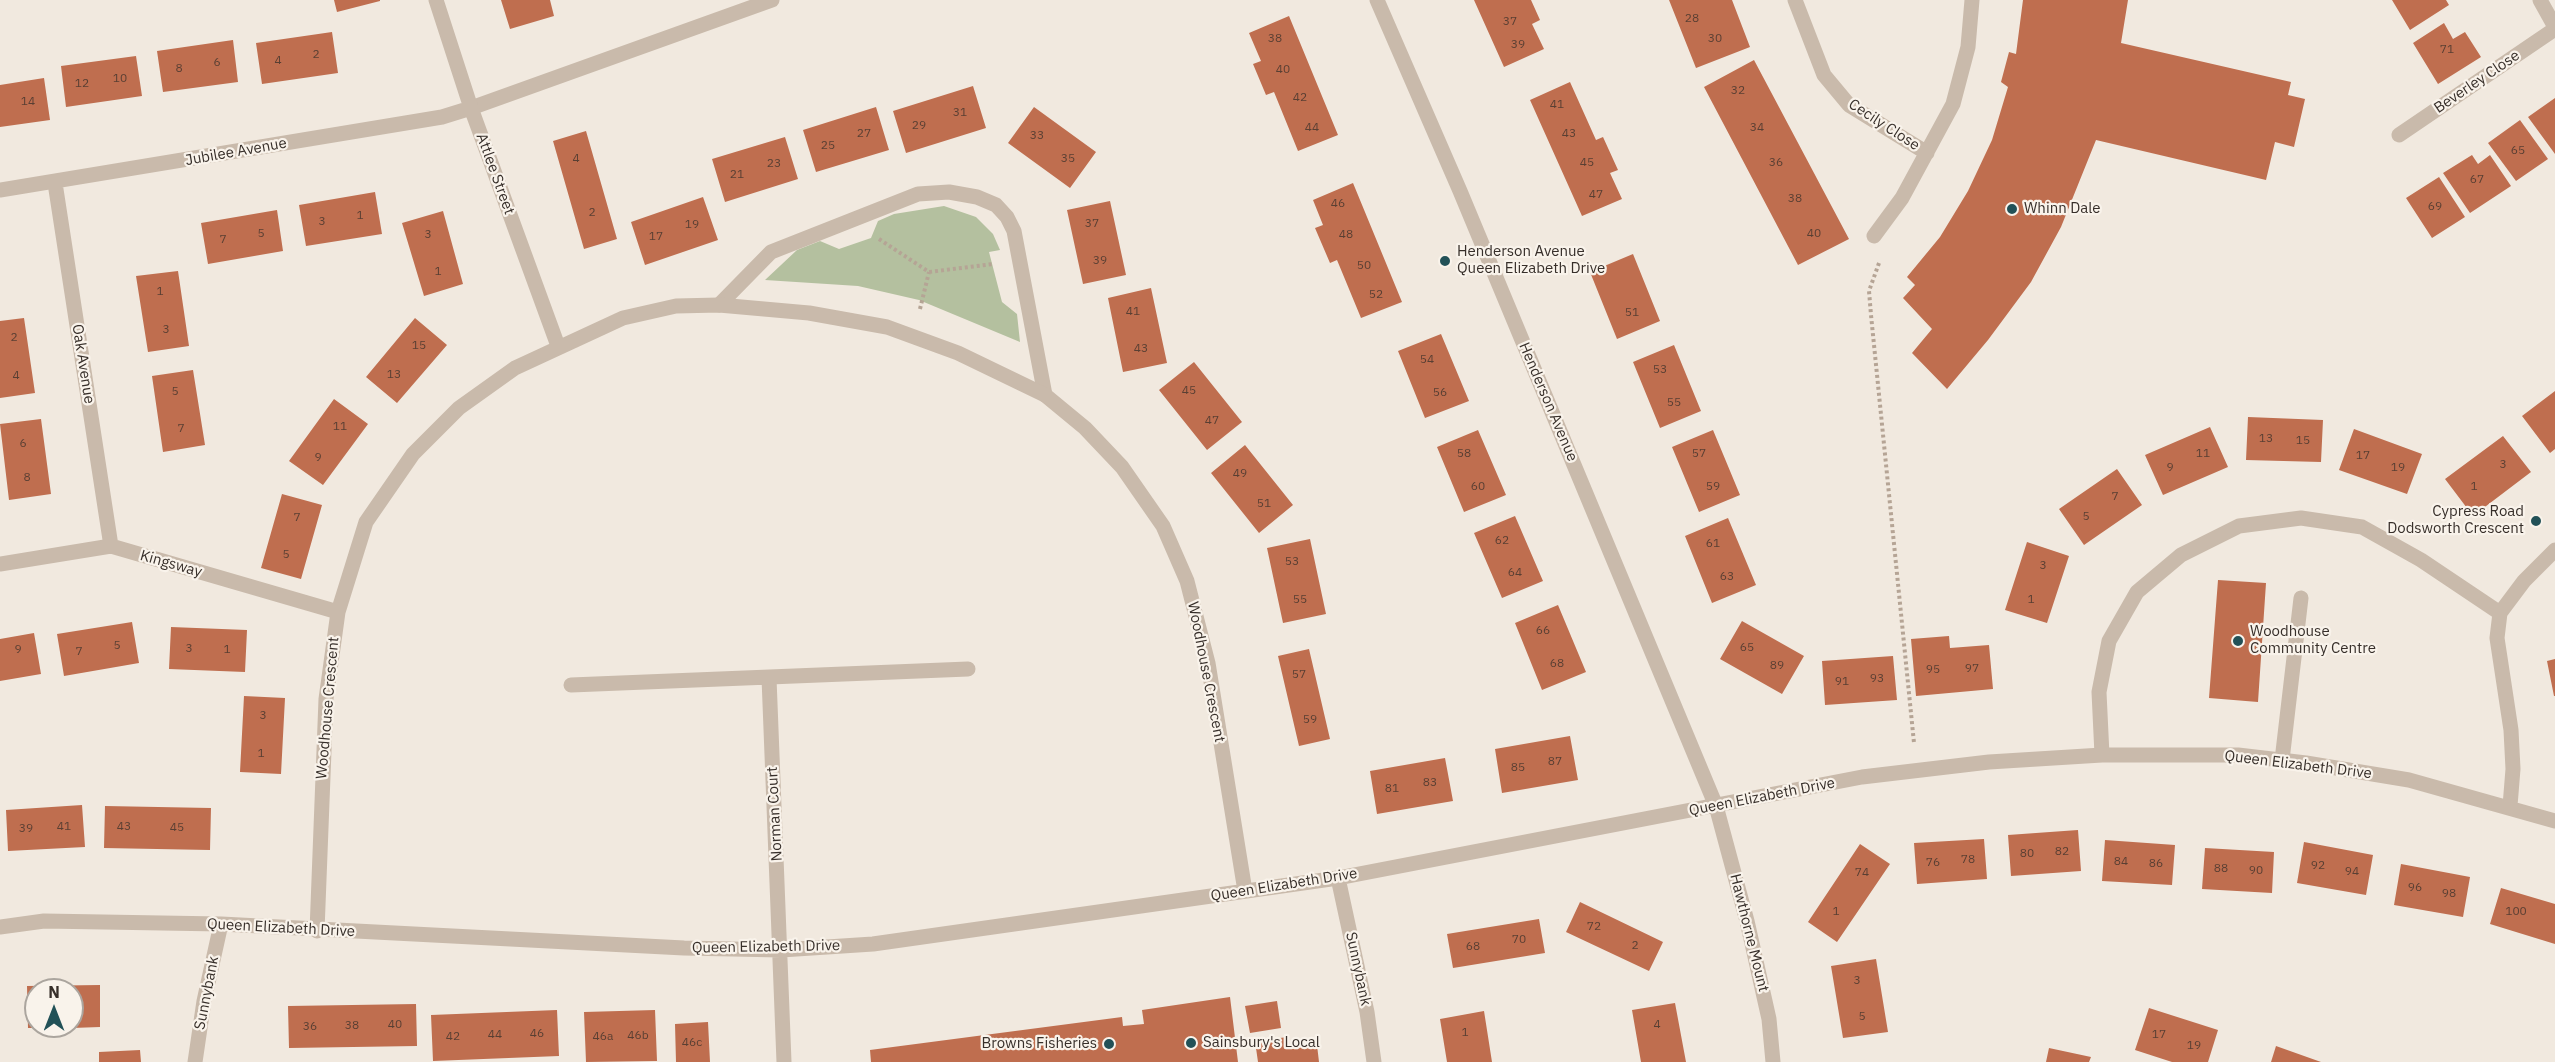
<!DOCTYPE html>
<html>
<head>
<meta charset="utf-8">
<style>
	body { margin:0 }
	#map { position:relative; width:2555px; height:1062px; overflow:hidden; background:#f1e9df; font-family:"IBM Plex Sans",sans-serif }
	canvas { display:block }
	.north { position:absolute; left:24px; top:978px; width:60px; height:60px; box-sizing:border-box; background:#f9f3eb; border:2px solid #aba59e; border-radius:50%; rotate:0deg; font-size:16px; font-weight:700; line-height:24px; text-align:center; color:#372f2a }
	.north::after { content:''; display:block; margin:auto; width:21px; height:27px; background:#225157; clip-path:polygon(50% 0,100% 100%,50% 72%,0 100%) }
</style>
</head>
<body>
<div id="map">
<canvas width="2555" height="1062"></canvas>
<div class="north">N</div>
</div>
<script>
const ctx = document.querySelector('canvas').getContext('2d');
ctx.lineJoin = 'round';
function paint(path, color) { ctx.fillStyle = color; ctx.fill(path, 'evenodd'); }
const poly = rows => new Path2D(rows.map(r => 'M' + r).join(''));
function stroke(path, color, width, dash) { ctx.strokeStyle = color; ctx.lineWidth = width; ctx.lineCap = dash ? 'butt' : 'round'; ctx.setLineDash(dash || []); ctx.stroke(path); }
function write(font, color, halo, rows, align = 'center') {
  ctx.font = font + ' "IBM Plex Sans",sans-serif'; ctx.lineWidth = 4.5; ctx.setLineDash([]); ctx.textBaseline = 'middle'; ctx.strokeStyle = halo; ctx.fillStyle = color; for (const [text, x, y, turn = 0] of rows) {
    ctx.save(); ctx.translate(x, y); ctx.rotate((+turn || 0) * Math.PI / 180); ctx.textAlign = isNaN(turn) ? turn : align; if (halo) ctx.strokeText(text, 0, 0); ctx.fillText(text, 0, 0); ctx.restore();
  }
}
paint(poly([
	[944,206,976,217,993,234,1000,250,989,252,1002,302,1017,314,1020,342,919,300,858,286,765,280,797,250,820,241,839,249,871,238,878,221,894,214]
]), '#b4c09f');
paint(poly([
	[334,0,380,0,380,1,337,12],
	[501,0,550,0,554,16,510,29],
	[1474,0,1531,0,1540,20,1532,24,1544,49,1504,67],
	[1669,0,1732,0,1750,47,1696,68],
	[2023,0,2128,0,2121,43,2291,82,2288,95,2305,99,2294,147,2275,142,2266,180,2096,140,2061,227,2031,282,1988,340,1947,389,1912,353,1932,329,1903,298,1915,285,1907,277,1940,237,1968,191,1992,140,2008,87,2001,82,2009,52,2016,54],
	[2392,0,2446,0,2449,5,2410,30],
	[1289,16,1338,135,1298,151,1274,92,1266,95,1253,64,1261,61,1249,33],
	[2444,23,2453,39,2465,32,2481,57,2438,84,2413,43],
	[332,32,338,73,262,84,256,43],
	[233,40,238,82,163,92,157,51],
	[136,56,142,96,66,107,61,66],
	[1754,60,1849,239,1798,265,1704,87],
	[44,78,50,120,0,127,0,85],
	[1570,82,1596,140,1603,137,1618,170,1610,173,1622,199,1582,216,1530,100],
	[973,86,986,128,906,153,893,111],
	[2555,98,2555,154,2528,117],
	[876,107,889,150,816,172,803,130],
	[1034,107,1096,152,1070,188,1008,143],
	[2520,120,2548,159,2516,181,2488,143],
	[586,131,617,239,584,249,553,141],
	[785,137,798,179,725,202,712,159],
	[2472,155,2478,164,2490,155,2511,186,2470,213,2443,173],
	[2439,177,2465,217,2432,238,2406,198],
	[1353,183,1402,302,1361,318,1337,260,1330,263,1315,228,1323,225,1313,200],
	[375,192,382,234,306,246,299,205],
	[703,197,718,240,645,265,631,222],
	[1110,201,1126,275,1083,284,1067,210],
	[277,210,283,251,208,264,201,223],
	[443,211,463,284,424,296,402,223],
	[1633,254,1660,321,1617,339,1590,272],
	[178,271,189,346,148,352,136,276],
	[1151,288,1167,363,1123,372,1108,298],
	[24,318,35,393,0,398,0,321],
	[415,318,447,345,397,403,366,377],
	[1441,334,1469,401,1425,418,1398,351],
	[1674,345,1701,411,1660,428,1633,362],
	[1194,362,1242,422,1207,450,1159,390],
	[193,370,205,445,163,452,152,376],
	[2555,391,2555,449,2550,453,2522,416],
	[334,399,368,424,323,485,289,461],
	[2248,417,2323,420,2321,462,2246,460],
	[41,419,51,494,9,500,0,424],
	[2210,427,2228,467,2163,495,2145,455],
	[2354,429,2422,454,2407,494,2339,470],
	[1478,430,1506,495,1464,512,1437,447],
	[1713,430,1740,495,1699,512,1672,447],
	[2503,436,2531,472,2473,516,2445,479],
	[1245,445,1293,505,1259,533,1211,473],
	[2117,469,2142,505,2084,545,2059,509],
	[282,494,322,505,301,579,261,568],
	[1515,516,1543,581,1502,598,1474,533],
	[1728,518,1756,585,1712,603,1685,536],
	[1310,539,1326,614,1283,623,1267,548],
	[2027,542,2069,556,2047,623,2005,610],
	[2218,580,2266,583,2258,702,2209,698],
	[1558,605,1586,672,1542,690,1515,623],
	[1742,621,1804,656,1782,694,1720,659],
	[132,622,139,663,64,676,57,634],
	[171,627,247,630,245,672,169,669],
	[34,633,41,674,0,681,0,639],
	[1949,636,1950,648,1989,645,1993,689,1916,696,1911,639],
	[1309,649,1330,739,1299,746,1278,656],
	[1893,656,1897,700,1825,705,1822,661],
	[2555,659,2555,696,2554,696,2547,661],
	[244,696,285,698,281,774,240,772],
	[1570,736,1578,780,1502,793,1495,749],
	[1445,758,1453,801,1377,814,1370,771],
	[82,805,85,847,8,851,6,810],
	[105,806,211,808,210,850,104,848],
	[2078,830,2081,871,2011,876,2008,835],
	[1984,839,1987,879,1917,884,1914,843],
	[2105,840,2175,845,2172,885,2102,881],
	[2304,842,2373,855,2366,895,2297,883],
	[1860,844,1890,864,1837,942,1808,922],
	[2205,848,2274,852,2272,893,2202,889],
	[2401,864,2470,877,2463,917,2394,905],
	[2501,888,2555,904,2555,944,2490,924],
	[1580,902,1663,942,1649,971,1566,932],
	[1539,919,1545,953,1453,968,1447,934],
	[1876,959,1888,1032,1843,1038,1831,966],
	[100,985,100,1027,72,1028,72,990,36,990,36,1028,28,1028,27,986],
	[1230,997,1238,1062,871,1062,870,1050,1122,1017,1123,1026,1144,1024,1142,1010],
	[1277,1001,1281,1028,1250,1033,1245,1006],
	[1675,1003,1686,1062,1641,1062,1632,1010],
	[416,1004,417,1046,289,1048,288,1006],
	[2149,1008,2218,1030,2208,1062,2172,1062,2135,1050],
	[557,1010,559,1056,433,1061,431,1015],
	[655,1010,657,1061,586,1062,584,1012],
	[1484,1011,1492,1062,1447,1062,1440,1019],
	[708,1022,710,1062,676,1062,675,1024],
	[1288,1037,1290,1049,1317,1045,1319,1062,1258,1062,1255,1041],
	[2276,1046,2321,1062,2271,1062],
	[2049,1048,2091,1057,2089,1062,2046,1062],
	[140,1050,141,1062,99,1062,99,1052]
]), '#bf6e4f');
stroke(poly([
	[879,239,929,272,993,264],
	[1879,263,1869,291,1871,315,1914,743],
	[920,309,929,272]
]), '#b5a495', 4, [3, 3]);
stroke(poly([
	[471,108,772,0],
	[719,305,771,252,918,194,949,192,977,197,996,205,1007,217,1014,231,1045,395],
	[2282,760,2301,598]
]), '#c9baab', 15);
stroke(poly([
	[436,0,471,108,558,346],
	[1377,0,1460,191,1716,806,1747,921,1769,1019,1773,1062],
	[1795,0,1824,75,1849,105,1927,153],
	[2540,0,2555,27],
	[2399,135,2555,29],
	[55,183,111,546],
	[0,190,442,117,471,108],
	[1874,236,1902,198,1953,104,1968,47,1972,0],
	[0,564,111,546,338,612],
	[2500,613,2524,581,2555,550],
	[769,678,784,1062],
	[571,685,968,669],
	[2102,755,2099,692,2109,641,2137,592,2181,555,2239,526,2301,518,2362,527,2421,560,2500,613,2497,638,2511,730,2513,769,2510,806],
	[1338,878,1367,1012,1374,1062],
	[0,927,44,921,221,924,684,948,781,950,873,944,1338,878,1862,777,1989,762,2102,755,2238,755,2306,763,2409,780,2555,821],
	[317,931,326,699,338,612,366,522,413,454,459,408,515,368,623,318,676,306,719,305,809,313,887,327,958,353,1045,395,1085,428,1122,467,1163,526,1187,581,1208,663,1245,891],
	[195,1062,204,1001,221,924]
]), '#c9baab', 15);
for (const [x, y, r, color] of [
	[2012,209,6,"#225157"],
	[1445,261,6,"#225157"],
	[2536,521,6,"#225157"],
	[2238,641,6,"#225157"],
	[1191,1043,6,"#225157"],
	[1109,1044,6,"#225157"]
]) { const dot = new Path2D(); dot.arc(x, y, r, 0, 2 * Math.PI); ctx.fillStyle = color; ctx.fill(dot); stroke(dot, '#f9f3eb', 2); }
write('12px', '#593f33', null, [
	["28",1692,19],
	["37",1510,22],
	["38",1275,39],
	["30",1715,39],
	["39",1518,45],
	["71",2447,50],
	["2",316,55],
	["4",278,61],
	["6",217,63],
	["8",179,69],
	["40",1283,70],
	["10",120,79],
	["12",82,84],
	["32",1738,91],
	["42",1300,98],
	["14",28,102],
	["41",1557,105],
	["31",960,113],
	["29",919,126],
	["44",1312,128],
	["34",1757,128],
	["27",864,134],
	["43",1569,134],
	["33",1037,136],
	["25",828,146],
	["65",2518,151],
	["4",576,159],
	["35",1068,159],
	["45",1587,163],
	["36",1776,163],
	["23",774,164],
	["21",737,175],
	["67",2477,180],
	["47",1596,195],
	["38",1795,199],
	["46",1338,204],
	["69",2435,207],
	["2",592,213],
	["1",360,216],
	["3",322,222],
	["37",1092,224],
	["19",692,225],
	["5",261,234],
	["40",1814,234],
	["3",428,235],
	["48",1346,235],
	["17",656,237],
	["7",223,240],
	["39",1100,261],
	["50",1364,266],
	["1",438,272],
	["1",160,292],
	["52",1376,295],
	["41",1133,312],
	["51",1632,313],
	["3",166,330],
	["2",14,338],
	["15",419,346],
	["43",1141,349],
	["54",1427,360],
	["53",1660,370],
	["13",394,375],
	["4",16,376],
	["45",1189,391],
	["5",175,392],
	["56",1440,393],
	["55",1674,403],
	["47",1212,421],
	["11",340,427],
	["7",181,429],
	["13",2266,439],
	["15",2303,441],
	["6",23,444],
	["58",1464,454],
	["57",1699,454],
	["11",2203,454],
	["17",2363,456],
	["9",318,458],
	["3",2503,465],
	["9",2170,468],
	["19",2398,468],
	["49",1240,474],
	["8",27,478],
	["60",1478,487],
	["59",1713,487],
	["1",2474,487],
	["7",2115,497],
	["51",1264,504],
	["5",2086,517],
	["7",297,518],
	["62",1502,541],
	["61",1713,544],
	["5",286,555],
	["53",1292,562],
	["3",2043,566],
	["64",1515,573],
	["63",1727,577],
	["55",1300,600],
	["1",2031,600],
	["66",1543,631],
	["5",117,646],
	["65",1747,648],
	["3",189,649],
	["9",18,650],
	["1",227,650],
	["7",79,652],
	["68",1557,664],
	["89",1777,666],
	["97",1972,669],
	["95",1933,670],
	["57",1299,675],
	["93",1877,679],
	["91",1842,682],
	["3",263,716],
	["59",1310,720],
	["1",261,754],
	["87",1555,762],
	["85",1518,768],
	["83",1430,783],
	["81",1392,789],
	["41",64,827],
	["43",124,827],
	["45",177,828],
	["39",26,829],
	["82",2062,852],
	["80",2027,854],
	["78",1968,860],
	["84",2121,862],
	["76",1933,863],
	["86",2156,864],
	["92",2318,866],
	["88",2221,869],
	["90",2256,871],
	["94",2352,872],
	["74",1862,873],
	["96",2415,888],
	["98",2449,894],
	["1",1836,912],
	["100",2516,912],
	["72",1594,927],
	["70",1519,940],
	["2",1635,946],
	["68",1473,947],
	["3",1857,981],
	["5",1862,1017],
	["40",395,1025],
	["4",1657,1025],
	["38",352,1026],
	["36",310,1027],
	["1",1465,1033],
	["46",537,1034],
	["44",495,1035],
	["17",2159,1035],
	["46b",638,1036],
	["42",453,1037],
	["46a",603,1037],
	["46c",692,1043],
	["19",2194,1046]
]);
write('15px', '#372f2a', '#f9f3eb', [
	["Beverley Close",2477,82,-34],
	["Cecily Close",1884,125,33],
	["Jubilee Avenue",236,152,-10],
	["Attlee Street",495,174,70],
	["Oak Avenue",83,364,81],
	["Henderson Avenue",1548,402,67],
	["Kingsway",171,564,16],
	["Woodhouse Crescent",1206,672,79],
	["Woodhouse Crescent",328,708,-85],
	["Queen Elizabeth Drive",2298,765,7],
	["Queen Elizabeth Drive",1762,797,-11],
	["Norman Court",775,814,-93],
	["Queen Elizabeth Drive",1284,885,-9],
	["Queen Elizabeth Drive",281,928,3],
	["Hawthorne Mount",1749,933,76],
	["Queen Elizabeth Drive",766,947,-1],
	["Sunnybank",1358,969,78],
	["Sunnybank",207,993,-79]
]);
write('15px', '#372f2a', '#f9f3eb', [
	["Whinn Dale",2024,209],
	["Henderson Avenue",1457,252],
	["Queen Elizabeth Drive",1457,269],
	["Cypress Road",2524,512,"right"],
	["Dodsworth Crescent",2524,529,"right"],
	["Woodhouse",2250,632],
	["Community Centre",2250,649],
	["Sainsbury's Local",1203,1043],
	["Browns Fisheries",1097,1044,"right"]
], 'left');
</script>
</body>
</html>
